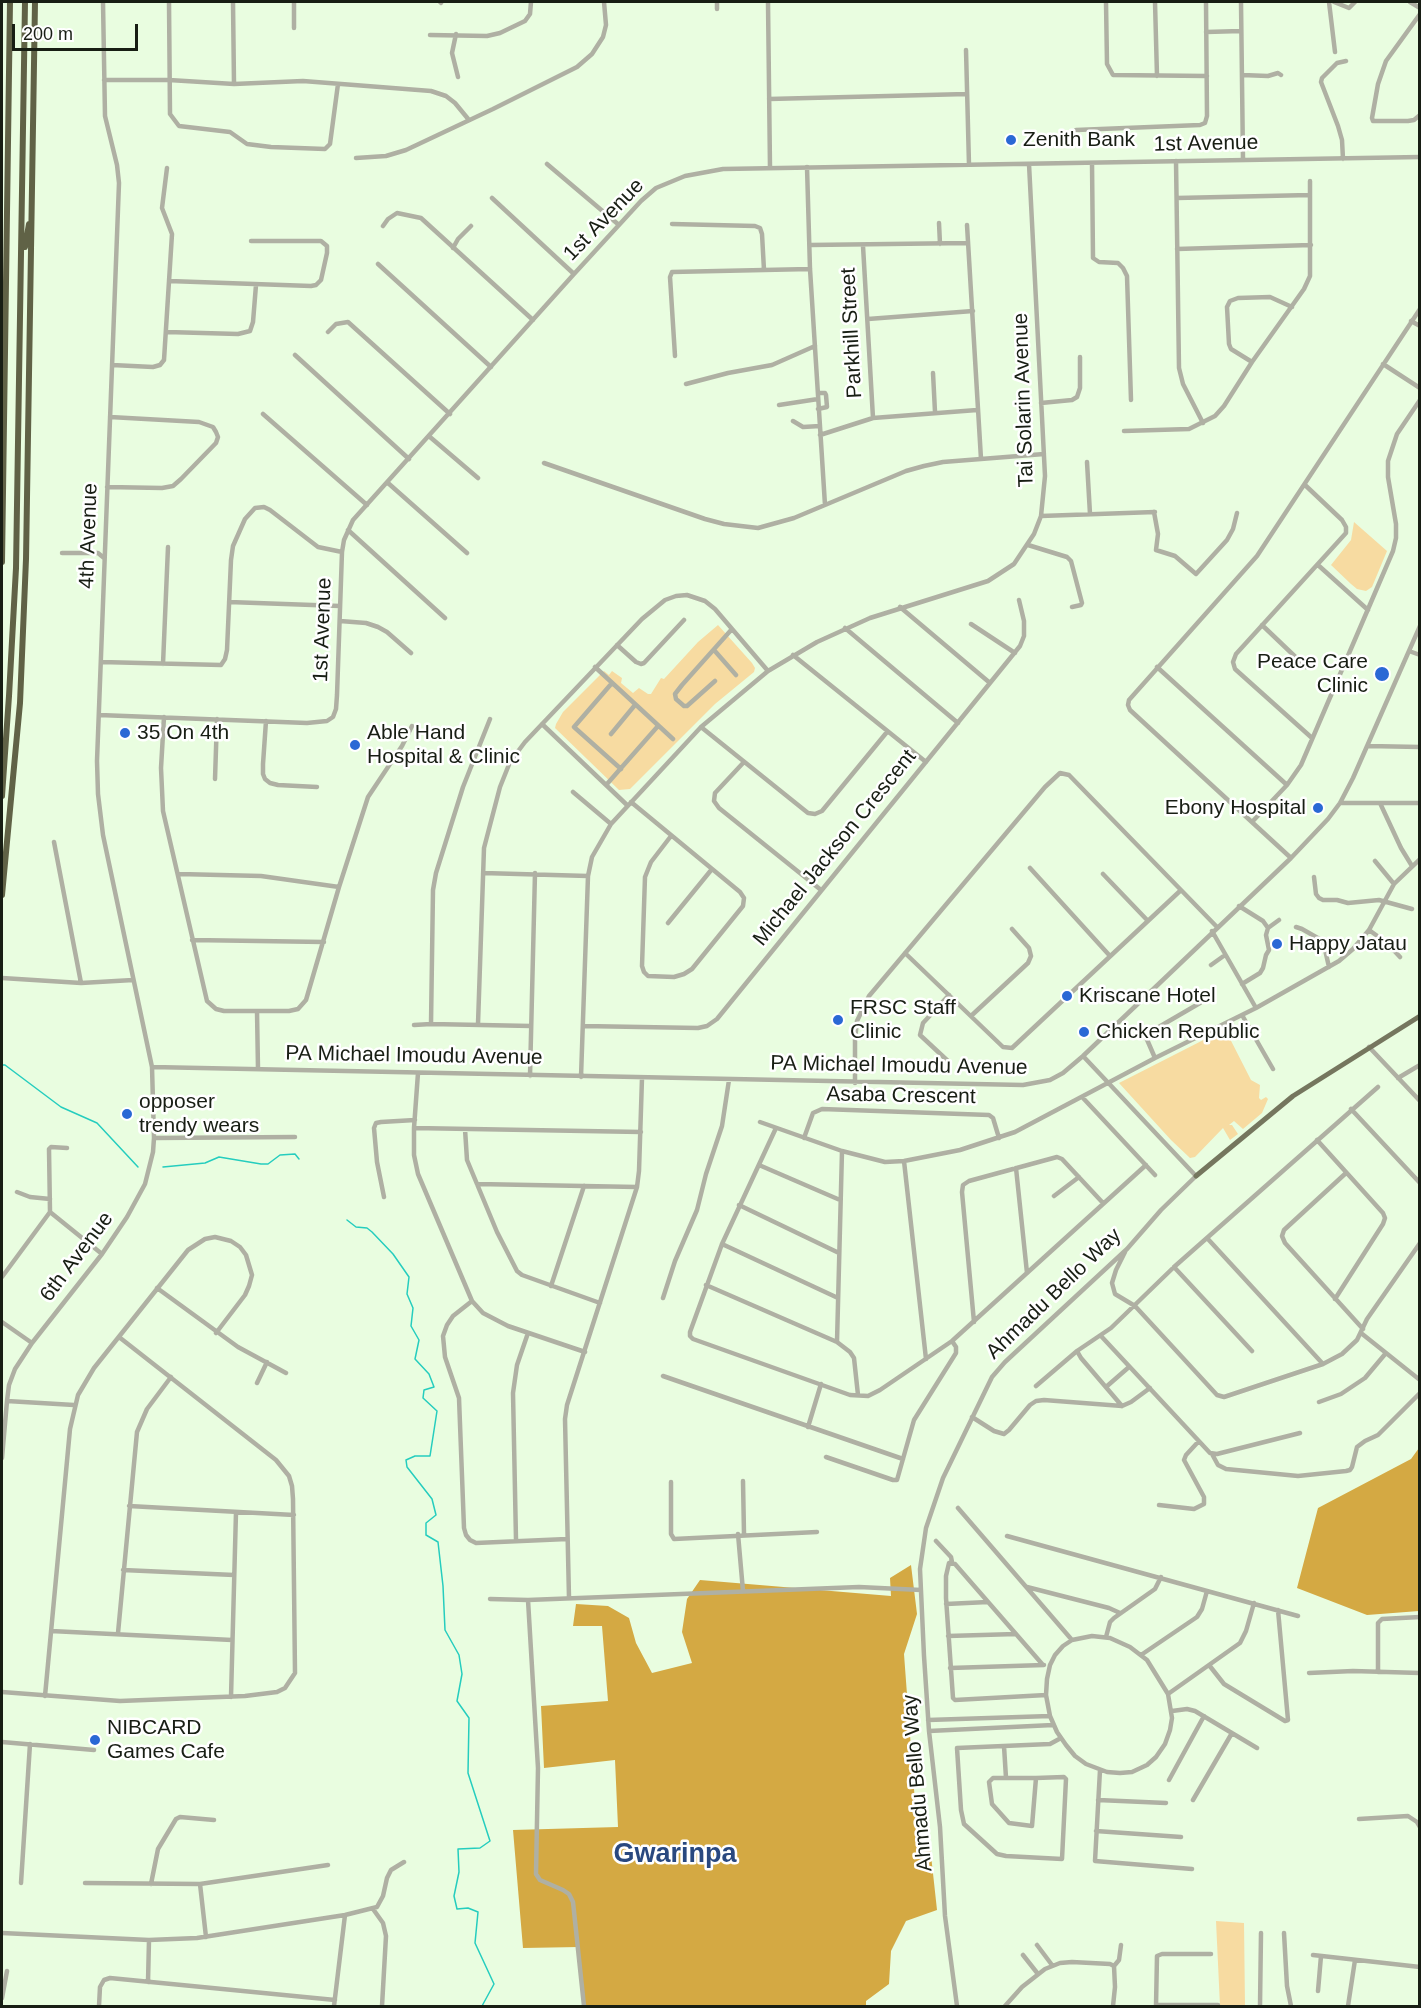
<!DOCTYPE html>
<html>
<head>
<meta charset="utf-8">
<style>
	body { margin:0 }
	#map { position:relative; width:1421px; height:2008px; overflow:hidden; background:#e9fde0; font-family:Arial,sans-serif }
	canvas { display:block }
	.frame { position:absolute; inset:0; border:3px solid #181e14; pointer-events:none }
	.scale { position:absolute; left:12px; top:24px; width:126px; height:27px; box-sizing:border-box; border:3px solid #181e14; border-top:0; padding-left:8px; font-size:18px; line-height:21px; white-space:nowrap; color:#181e14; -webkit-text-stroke:4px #fff; paint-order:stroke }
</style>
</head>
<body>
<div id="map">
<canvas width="1421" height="2008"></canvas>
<div class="frame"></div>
<div class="scale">200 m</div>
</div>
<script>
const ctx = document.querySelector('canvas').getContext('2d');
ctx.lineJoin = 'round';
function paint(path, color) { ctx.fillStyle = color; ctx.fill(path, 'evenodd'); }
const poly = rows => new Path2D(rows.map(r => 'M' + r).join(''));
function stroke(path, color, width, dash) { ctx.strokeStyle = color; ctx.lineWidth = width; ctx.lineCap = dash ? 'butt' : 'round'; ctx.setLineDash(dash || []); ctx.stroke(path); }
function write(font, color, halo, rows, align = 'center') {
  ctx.font = font + ' Arial,sans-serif'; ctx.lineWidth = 5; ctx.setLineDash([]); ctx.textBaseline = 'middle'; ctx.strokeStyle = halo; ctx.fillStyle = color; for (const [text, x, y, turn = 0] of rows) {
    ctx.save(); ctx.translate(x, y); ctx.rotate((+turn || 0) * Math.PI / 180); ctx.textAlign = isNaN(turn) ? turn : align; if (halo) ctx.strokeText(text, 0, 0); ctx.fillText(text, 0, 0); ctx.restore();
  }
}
paint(poly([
	[1354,522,1387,551,1372,587,1366,591,1357,589,1351,584,1331,565,1351,540],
	[718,625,752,663,755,668,754,672,715,704,630,789,619,790,555,728,556,724,563,712,604,671,609,675,612,671,622,678,621,683,633,693,639,688,648,694,651,694,661,678,664,679,698,642],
	[1225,1029,1251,1080,1260,1085,1259,1098,1261,1100,1266,1097,1268,1099,1262,1113,1243,1129,1234,1121,1229,1125,1232,1125,1238,1134,1230,1140,1223,1128,1195,1157,1190,1158,1171,1140,1119,1083],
	[1216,1921,1244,1923,1245,2006,1220,2006]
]), '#f7dba1');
paint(poly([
	[1419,1448,1419,1611,1367,1615,1297,1588,1318,1508,1411,1459],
	[911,1565,917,1614,904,1654,916,1816,930,1846,937,1910,906,1921,891,1951,889,1984,866,2001,866,2006,584,2006,579,1947,523,1948,513,1830,618,1827,615,1760,544,1768,541,1706,608,1701,602,1626,573,1626,576,1604,608,1606,629,1618,636,1643,652,1673,692,1663,682,1632,687,1599,700,1580,891,1596,890,1578]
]), '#d4a943');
stroke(poly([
	[2,1065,5,1065,61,1107,97,1123,138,1167],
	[163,1167,205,1163,219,1157,261,1164,268,1164,280,1155,295,1154,299,1159],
	[347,1220,356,1227,367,1228,372,1232,393,1254,409,1277,407,1294,413,1308,411,1326,419,1340,415,1359,429,1374,434,1387,424,1390,423,1398,437,1411,430,1456,415,1456,406,1460,407,1467,432,1499,436,1515,426,1523,426,1535,438,1542,443,1586,445,1630,459,1655,462,1674,457,1701,469,1718,468,1773,490,1841,480,1848,458,1849,459,1872,454,1896,457,1909,468,1908,478,1912,475,1943,494,1984,482,2006]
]), '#25cdbe', 1.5);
stroke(poly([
	[169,2,170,114,179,126,230,132,247,144,271,147,325,149,330,144,338,84],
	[233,2,234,84],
	[440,2,441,3],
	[768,2,770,168],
	[1106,2,1107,64,1113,75,1207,76],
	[1155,2,1157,76],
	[1241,2,1243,160],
	[1329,2,1335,52],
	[1334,2,1349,8,1355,2],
	[1410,2,1420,8],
	[717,9,717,2],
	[1420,14,1386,61,1378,84,1372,118,1373,121,1408,121,1414,120,1420,115],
	[294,28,294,2],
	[1206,32,1241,31],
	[456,34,452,53,458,77],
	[430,35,487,36,500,33,525,21,530,14,531,2],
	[966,50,969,165],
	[1242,75,1268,76,1278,73,1281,75],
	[104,80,169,80,234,84,303,81,431,91,446,96,455,103,469,120],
	[769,99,967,94],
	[1076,130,1200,125,1205,123,1207,116,1206,2],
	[356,158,386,156,406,150,493,109,577,67,592,54,603,37,606,25,604,2],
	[1343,159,1342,140,1338,126,1321,82,1322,78,1337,63,1346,61],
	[1176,161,1179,368,1183,384,1203,423],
	[1092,163,1093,258,1099,262,1118,263,1123,268,1127,276,1131,400],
	[547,164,619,225],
	[807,167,810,269,825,505],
	[492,198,574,274],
	[1177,198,1310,195],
	[939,223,940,244],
	[672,224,755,226,760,228,762,234,764,270],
	[967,225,981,459],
	[383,226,388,219,397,213,421,218,533,320],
	[810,245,968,243],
	[863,246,873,418],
	[453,248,458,239,471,226],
	[1177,249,1311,245],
	[378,264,491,367],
	[169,281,311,286,316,285,321,280,327,253,327,246,321,241,251,241],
	[868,319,973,311],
	[1411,321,1420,326],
	[167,332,238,334,250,331,253,322,256,285],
	[328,332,336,324,348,322,450,414],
	[295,355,409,459],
	[675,356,670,277,672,272,810,269],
	[1252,362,1231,349,1229,344,1227,307,1230,301,1238,298,1270,297,1292,307],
	[1383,364,1420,388],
	[112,365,153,367,160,365,164,360,172,234,162,208,167,168],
	[933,373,935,412],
	[686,384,728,373,772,365,815,346],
	[818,393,825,393,826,395,827,407,818,409],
	[1041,403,1072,400,1077,397,1080,388,1080,357],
	[779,405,818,399],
	[263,414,367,505],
	[793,421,803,427,820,426],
	[1124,431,1189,429,1215,416,1224,406,1252,362,1304,289,1310,276,1310,181],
	[820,435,873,418,977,410],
	[430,437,478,478],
	[1087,462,1090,514],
	[544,463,705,519,724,524,758,528,794,518,906,471,924,466,943,462,1044,454],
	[388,483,467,553],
	[1305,485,1342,520,1346,527,1346,533,1236,654,1233,662,1235,669,1312,738],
	[107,487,162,488,173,486,181,479,216,443,218,437,216,432,213,427,199,422,110,417],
	[1154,512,1158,534,1156,550,1175,556,1196,574,1227,540,1233,529,1237,513],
	[1041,516,1155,512],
	[348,530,445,618],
	[1028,545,1067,557,1071,561,1082,603,1081,605,1072,607],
	[62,553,98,553,104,558],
	[1318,565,1368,610],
	[229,602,340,606],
	[340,621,366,623,378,627,387,632,411,653],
	[971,624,1015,653],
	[1262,625,1306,667],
	[845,628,958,723],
	[617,645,636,662,641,664,644,663,684,620],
	[714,650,736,675],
	[1409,651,1420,655],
	[793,655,926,762],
	[101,662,221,665,225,659,227,650,231,560,233,546,245,519,255,508,264,507,270,510,318,547,342,552],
	[163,664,168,547],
	[595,667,673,739],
	[1157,667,1287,785],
	[715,681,687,706,684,706,676,699,675,694,682,685,732,629],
	[612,683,574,727,621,769],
	[990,683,1020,646,1024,636,1024,621,1019,600],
	[99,715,307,723,327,721,333,717,336,709,337,695,342,552,344,540,353,520,574,274,641,201,656,188,685,176,723,169,1420,157],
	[164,717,161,768,163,811,207,1001,216,1009,224,1011,289,1011,298,1009,306,1000,339,887,368,797,402,746,412,726],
	[490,719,463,787,436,873,433,890,431,1024,531,1026],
	[266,721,263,764,263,774,265,779,270,783,278,785,317,787],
	[542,724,627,805],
	[701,727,808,813,815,814,822,811,887,732],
	[611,734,635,705],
	[1368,746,1420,747],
	[744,762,715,793,714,801,719,808,821,890],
	[215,779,217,719],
	[607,784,658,726],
	[573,792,611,824],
	[631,802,740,892,744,898,743,906,692,969,684,974,674,977,648,976,644,972,642,966,645,877,651,862,671,836],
	[1340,803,1420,803],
	[1380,803,1401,848,1412,866],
	[1252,822,1287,785,1301,765,1393,551,1396,538,1396,524,1388,477,1388,461,1397,434,1420,400],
	[54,842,81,983],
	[1291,858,1130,710,1128,705,1129,700,1257,556,1420,309],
	[1375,861,1394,884],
	[1030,868,1110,956],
	[483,873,588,876],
	[179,874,261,876,339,887],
	[1103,874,1148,921],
	[1314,877,1316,894,1319,898,1323,900,1337,900,1348,903,1379,900,1412,909],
	[1239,906,1263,921,1268,928,1279,920],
	[668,923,712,869],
	[1296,927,1302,929,1323,941,1329,967],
	[1369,930,1387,943,1400,957],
	[1212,931,1256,1008],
	[192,940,324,942],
	[905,953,1003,1047,1012,1048,1180,891],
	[1211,965,1225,955],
	[2,978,81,983,133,980],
	[1242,984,1260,973,1263,968,1266,955,1269,950,1266,935,1268,928],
	[949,995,923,1023,920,1035,949,1062],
	[257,1011,258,1069],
	[1242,1015,1273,1069],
	[971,1016,1028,963,1031,956,1029,948,1012,929],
	[478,1024,484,848,500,787,510,762,525,742,642,619,665,600,676,596,687,595,705,601,715,609,768,671],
	[414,1025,431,1024],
	[583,1026,698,1028,707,1026,717,1019,990,683,900,607],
	[1369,1047,1420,1101],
	[1155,1058,1145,1035,1200,1003],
	[152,1067,1023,1085,1050,1080,1063,1073,1083,1056,1291,858,1328,819,1340,803,1353,778,1420,626],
	[418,1073,414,1128,414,1155,418,1174,472,1301,483,1313,508,1326,585,1352],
	[530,1076,535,873],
	[581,1077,588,876,592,857,611,824,701,727,768,671,817,642,870,618,988,581,1014,564,1034,534,1041,516,1045,476,1029,164],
	[1398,1078,1420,1065],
	[855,1083,855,1040,857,1021,869,996,1045,787,1060,773,1069,775,1217,927],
	[1083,1098,1155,1175],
	[1351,1109,1420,1183],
	[760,1122,842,1151,885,1162,904,1161,960,1150,1015,1132,1155,1058,1256,1008,1339,961,1353,949,1369,930,1394,884,1420,859],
	[414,1128,641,1132],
	[776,1128,722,1244,690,1332,690,1336,693,1339,850,1395,868,1396,880,1390,952,1341,1146,1165],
	[465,1129,467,1160,497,1232,517,1271,522,1275,600,1303],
	[154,1138,295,1137],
	[804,1138,813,1113,822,1109,989,1115,993,1118,999,1138],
	[1317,1140,1383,1213,1385,1218,1383,1224,1335,1299],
	[842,1151,837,1342,850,1352,854,1358,858,1395],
	[904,1161,926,1359],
	[759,1165,840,1200],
	[1016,1168,1027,1273],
	[1346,1173,1284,1230,1282,1236,1285,1243,1363,1329],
	[477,1184,637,1187],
	[17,1192,30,1197,50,1199],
	[1054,1196,1079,1177],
	[384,1197,377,1162,374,1128,376,1123,381,1122,415,1120],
	[739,1205,839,1253],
	[50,1212,102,1254],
	[1207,1238,1323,1364],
	[87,1243,101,1221],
	[722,1244,838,1298],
	[1125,1252,1116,1270,1112,1283,1115,1294,1135,1306,1217,1395,1224,1397,1323,1364,1342,1354,1357,1340,1367,1319,1420,1243],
	[1174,1267,1252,1351],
	[2,1277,50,1212,49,1149,51,1147,67,1148],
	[706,1285,837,1342],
	[551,1286,584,1186],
	[157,1288,238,1347,286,1373],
	[663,1298,675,1261,697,1210,706,1174,722,1126,729,1080],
	[472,1301,453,1316,447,1325,443,1336,445,1357,459,1398,464,1528,466,1535,470,1540,476,1543,567,1539],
	[2,1322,32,1343],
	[974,1322,962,1192,963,1185,969,1181,1057,1157,1062,1159,1103,1203],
	[1361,1333,1420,1380],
	[1101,1336,1210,1453,1217,1454,1300,1433],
	[663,1376,903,1459],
	[257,1383,267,1362],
	[1036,1386,1077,1351],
	[1106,1387,1129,1367],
	[7,1401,74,1405],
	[1319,1402,1341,1394,1365,1378,1386,1353],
	[1122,1406,1081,1358,1077,1351,1111,1328,1174,1267,1378,1087],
	[972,1417,994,1431,1004,1434,1009,1430,1030,1405,1036,1401,1044,1400,1122,1406,1131,1402,1150,1388],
	[808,1427,821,1384],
	[1212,1454,1218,1465,1226,1469,1298,1476,1346,1471,1350,1470,1352,1467,1357,1447,1365,1441,1378,1435,1420,1393],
	[826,1457,893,1480,897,1480,914,1420,956,1353,956,1347,952,1341],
	[2,1458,7,1401,9,1385,15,1369,32,1343,102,1254,127,1217,145,1184,153,1152,154,1138,152,1067,103,835,98,794,97,761,119,183,117,165,105,116,103,2],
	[743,1481,744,1534],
	[671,1482,671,1534,674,1539,817,1532],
	[1159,1505,1194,1509,1204,1504,1204,1497,1184,1460,1186,1455,1198,1442],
	[129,1506,294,1515],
	[958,1508,1072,1640],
	[738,1534,743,1591],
	[1007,1536,1298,1616],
	[516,1540,513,1393,517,1365,528,1333],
	[936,1541,951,1557,952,1562],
	[123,1570,234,1575],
	[1027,1587,1109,1608,1120,1613],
	[569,1598,565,1419,567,1405,637,1187,639,1171,642,1078],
	[490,1599,528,1600],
	[946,1604,988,1602],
	[51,1631,232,1640],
	[118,1633,137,1432,147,1409,171,1377],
	[948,1636,1016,1634],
	[1092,1636,1110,1638,1130,1647,1147,1660,1168,1694,1172,1718,1170,1730,1165,1744,1156,1757,1147,1765,1132,1772,1120,1773,1107,1772,1086,1764,1075,1756,1066,1745,1057,1732,1050,1716,1046,1695,1047,1679,1050,1665,1055,1655,1063,1646,1072,1640,1092,1636],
	[1106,1637,1110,1622,1114,1618,1155,1589,1161,1577],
	[1141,1655,1197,1617,1202,1609,1207,1591],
	[1043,1665,955,1564,949,1563,946,1576,946,1598,953,1698,955,1700,1046,1695],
	[1209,1665,1224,1684,1285,1721,1288,1720,1278,1610],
	[950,1668,1044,1665],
	[1378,1672,1378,1623,1382,1619,1420,1617],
	[1309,1673,1353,1671,1420,1673],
	[2,1692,120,1701,245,1696,277,1692,285,1688,295,1673,293,1499,292,1486,289,1476,276,1460,119,1337],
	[1168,1694,1240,1643,1246,1631,1254,1603],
	[45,1696,70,1429,78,1395,94,1368,188,1250,205,1239,215,1237,231,1241,240,1247,246,1255,252,1275,249,1286,245,1295,216,1333],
	[231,1697,236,1512],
	[1172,1711,1187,1709,1195,1711,1257,1748],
	[928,1720,1050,1716],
	[929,1731,1053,1725],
	[2,1742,94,1750],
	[1004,1746,1006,1778],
	[1100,1770,1095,1861,1192,1869],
	[1036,1778,1032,1826,1009,1823,992,1804,989,1782,993,1778,1036,1778,1064,1777,1066,1779,1062,1859,1006,1856,997,1854,964,1824,961,1810,957,1748,1050,1744,1061,1738],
	[1169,1780,1204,1716],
	[1098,1800,1166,1803],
	[1193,1800,1232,1733],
	[1359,1819,1408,1816,1417,1822,1420,1827],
	[1096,1831,1181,1837],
	[21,1883,30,1744],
	[85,1883,200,1884,328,1865],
	[151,1884,158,1849,176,1819,180,1817,214,1820],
	[200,1884,206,1937],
	[373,1909,383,1923,386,1936,382,2006],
	[2,1933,149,1940,197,1938,345,1915,377,1907,383,1896,387,1878,391,1870,404,1862],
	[1284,1933,1287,1986,1291,2006],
	[1037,1945,1052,1965],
	[1023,1955,1038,1974],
	[1313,1955,1420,1967],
	[1114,1966,1119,1960,1121,1945],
	[148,1982,149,1940],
	[1318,1991,1321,1956],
	[2,1998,7,1971],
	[1156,2005,1218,2005],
	[99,2006,100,1987,104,1980,110,1978,335,2000],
	[334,2006,345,1915],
	[584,2006,573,1902,569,1894,563,1890,540,1880,536,1874,538,1768,528,1600,859,1587,921,1590],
	[957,2006,945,1916,940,1827,929,1731,924,1656,920,1569,926,1528,943,1478,992,1377,1005,1362,1127,1249,1161,1210,1196,1176,1083,1056],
	[1005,2006,1022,1987,1045,1969,1060,1963,1072,1962,1110,1964,1114,1966,1115,1987,1113,2006],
	[1156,2006,1157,1956,1162,1954,1211,1954],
	[1260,2006,1261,1933],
	[1348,2006,1355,1960]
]), '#afb0a3', 4.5);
stroke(poly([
	[1196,1176,1293,1096,1420,1016]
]), '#75765e', 5);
stroke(poly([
	[25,247,29,224],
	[2,562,10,2],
	[2,796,9,696,16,568,25,2],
	[2,895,20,703,26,559,35,2]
]), '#606246', 6);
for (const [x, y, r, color] of [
	[1011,140,6,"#2a68d5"],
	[1382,674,8,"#2a68d5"],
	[125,733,6,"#2a68d5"],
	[355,745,6,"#2a68d5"],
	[1318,808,6,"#2a68d5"],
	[1277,944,6,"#2a68d5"],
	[1067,996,6,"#2a68d5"],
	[838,1020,6,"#2a68d5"],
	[1084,1032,6,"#2a68d5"],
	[127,1114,6,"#2a68d5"],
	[95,1740,6,"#2a68d5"]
]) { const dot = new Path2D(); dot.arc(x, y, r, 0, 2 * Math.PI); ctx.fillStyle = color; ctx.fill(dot); stroke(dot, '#fff', 2); }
write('21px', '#181e14', '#fff', [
	["Zenith Bank",1023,140],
	["Peace Care",1368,662,"right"],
	["Clinic",1368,686,"right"],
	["35 On 4th",137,733],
	["Able Hand",367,733],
	["Hospital & Clinic",367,757],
	["Ebony Hospital",1306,808,"right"],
	["Happy Jatau",1289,944],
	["Kriscane Hotel",1079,996],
	["FRSC Staff",850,1008],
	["Clinic",850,1032],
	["Chicken Republic",1096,1032],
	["opposer",139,1102],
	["trendy wears",139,1126],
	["NIBCARD",107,1728],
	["Games Cafe",107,1752]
], 'left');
write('21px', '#181e14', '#fff', [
	["1st Avenue",1206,144,-1],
	["1st Avenue",604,220,-46],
	["Parkhill Street",852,333,-93],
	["Tai Solarin Avenue",1024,400,-92],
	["4th Avenue",89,536,-88],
	["1st Avenue",323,630,-88],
	["Michael Jackson Crescent",835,848,-51],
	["PA Michael Imoudu Avenue",414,1056,1],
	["PA Michael Imoudu Avenue",899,1066,1],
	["Asaba Crescent",901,1096,1],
	["6th Avenue",77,1257,-53],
	["Ahmadu Bello Way",1054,1294,-44],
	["Ahmadu Bello Way",918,1783,-95]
]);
write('bold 27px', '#29487f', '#fff', [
	["Gwarinpa",675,1855]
]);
</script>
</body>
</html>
